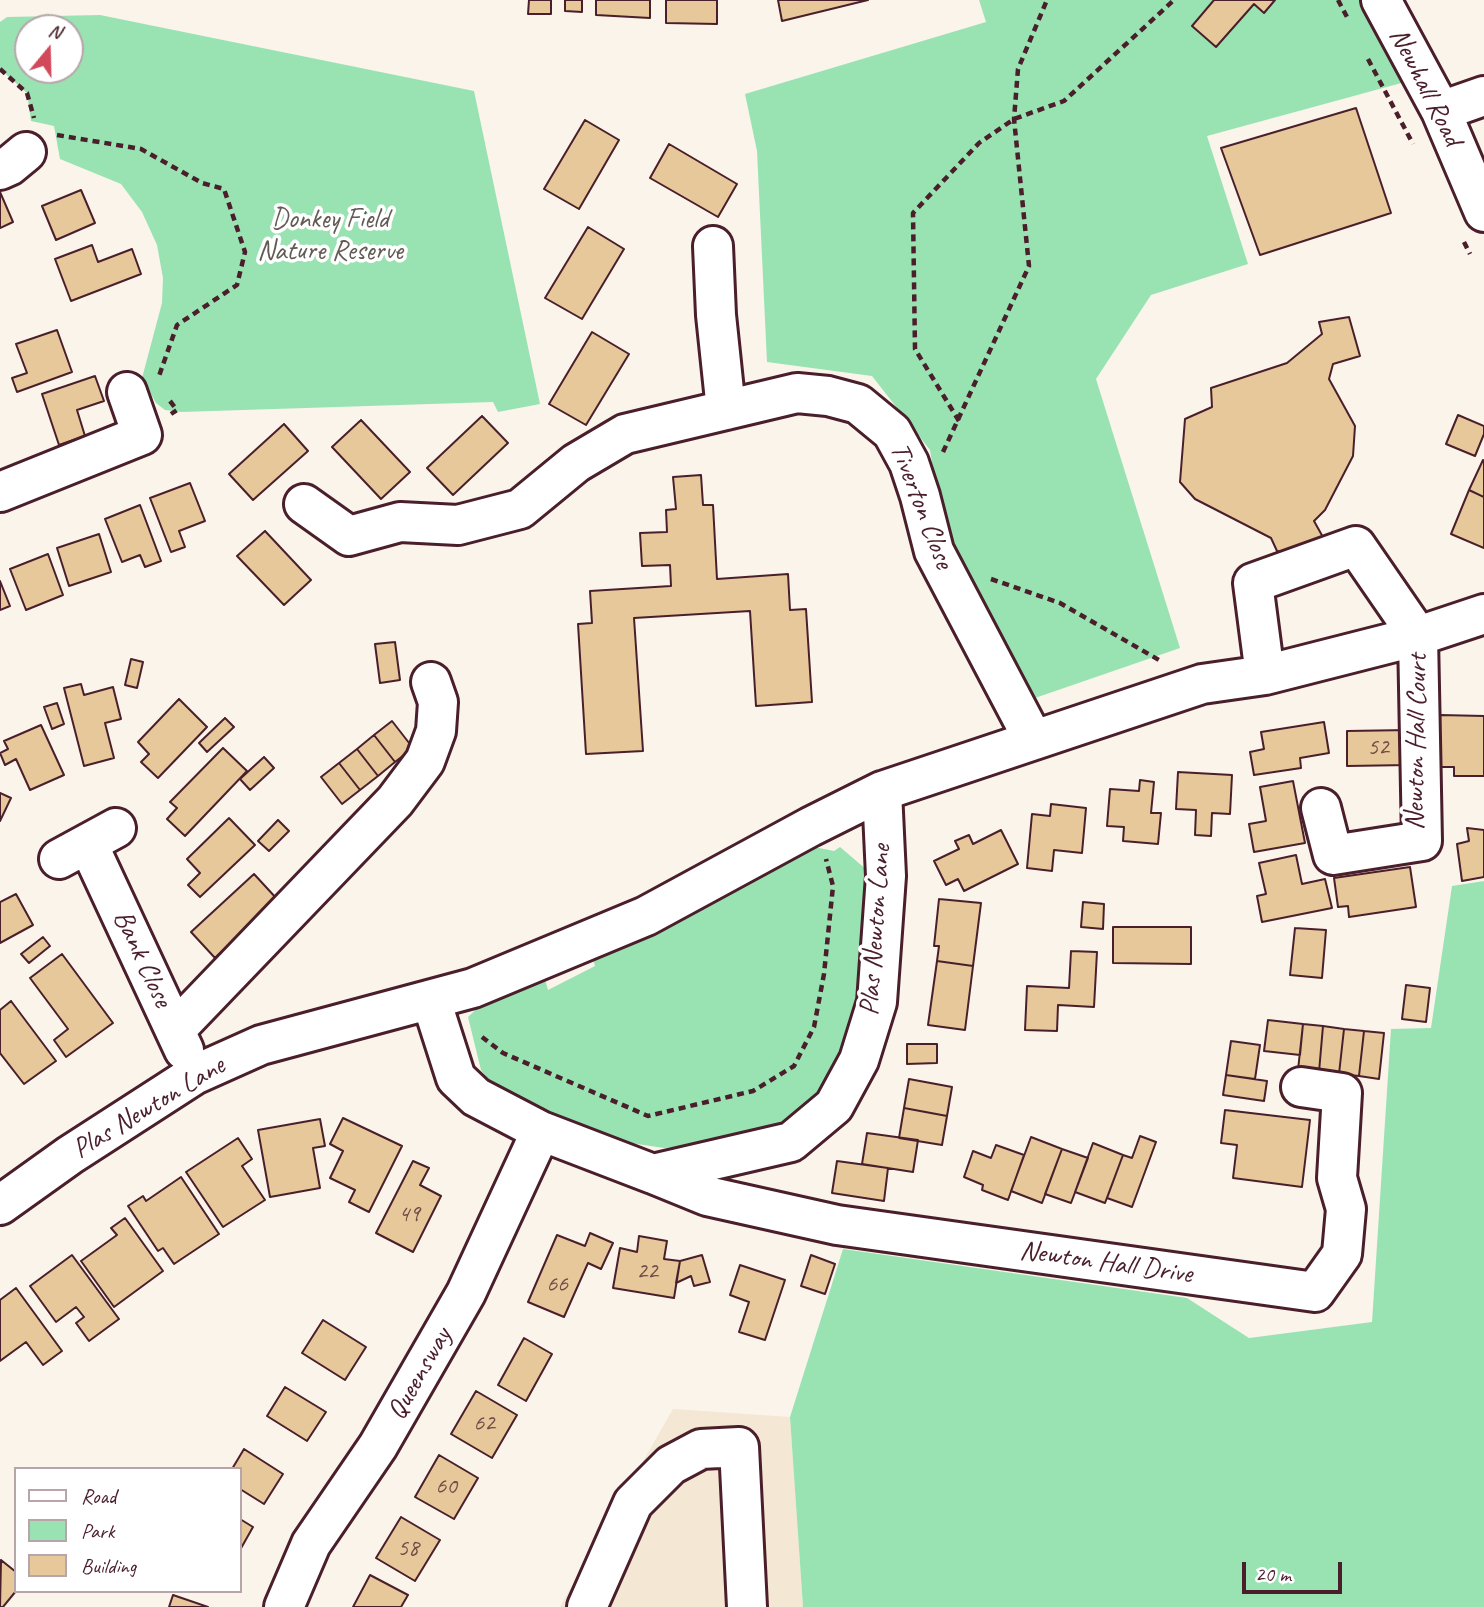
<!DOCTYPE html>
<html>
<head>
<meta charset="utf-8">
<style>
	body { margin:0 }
	#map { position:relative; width:1484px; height:1607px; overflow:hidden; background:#faf4eb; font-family:Caveat,sans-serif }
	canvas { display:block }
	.legend { position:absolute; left:14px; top:1467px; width:228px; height:126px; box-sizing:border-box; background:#fff; border:2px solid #b7a5aa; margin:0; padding:9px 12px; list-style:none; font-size:21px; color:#4a1f2b }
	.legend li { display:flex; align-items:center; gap:14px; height:35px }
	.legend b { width:35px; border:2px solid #b7a5aa }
	.north { position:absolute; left:14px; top:14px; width:70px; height:70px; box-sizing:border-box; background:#fff; border:2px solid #b7a5aa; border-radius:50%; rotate:19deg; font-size:19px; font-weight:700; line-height:28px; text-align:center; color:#4a1f2b }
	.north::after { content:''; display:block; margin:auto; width:24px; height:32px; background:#d1495b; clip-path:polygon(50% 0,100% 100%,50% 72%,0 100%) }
	.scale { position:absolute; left:1242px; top:1562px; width:100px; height:32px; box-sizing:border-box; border:4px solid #4a1f2b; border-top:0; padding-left:9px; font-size:21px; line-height:24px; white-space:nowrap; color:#4a1f2b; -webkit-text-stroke:5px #fff; paint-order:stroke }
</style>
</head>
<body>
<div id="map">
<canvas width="1484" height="1607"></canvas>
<ul class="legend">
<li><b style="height:9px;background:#fff"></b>Road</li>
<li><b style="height:19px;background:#99e3b2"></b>Park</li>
<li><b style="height:19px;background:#e6c89a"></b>Building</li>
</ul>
<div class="north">N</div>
<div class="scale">20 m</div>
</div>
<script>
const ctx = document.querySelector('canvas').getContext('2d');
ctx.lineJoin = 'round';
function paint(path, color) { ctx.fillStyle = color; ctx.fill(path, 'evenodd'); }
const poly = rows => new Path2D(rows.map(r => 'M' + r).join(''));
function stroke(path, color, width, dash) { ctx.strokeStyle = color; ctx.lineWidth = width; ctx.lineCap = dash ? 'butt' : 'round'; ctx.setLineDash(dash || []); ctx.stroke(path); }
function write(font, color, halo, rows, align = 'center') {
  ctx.font = font + ' Caveat,sans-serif'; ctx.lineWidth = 7; ctx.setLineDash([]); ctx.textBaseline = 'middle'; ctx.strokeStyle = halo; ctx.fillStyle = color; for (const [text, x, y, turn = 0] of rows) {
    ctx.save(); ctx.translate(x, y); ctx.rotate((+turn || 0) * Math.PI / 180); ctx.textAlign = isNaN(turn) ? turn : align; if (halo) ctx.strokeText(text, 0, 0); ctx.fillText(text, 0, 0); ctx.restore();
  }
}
paint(poly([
	[673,1409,790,1417,803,1607,560,1607]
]), '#f4e7d3');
paint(poly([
	[979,0,1359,0,1405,82,1207,136,1248,264,1151,295,1096,379,1180,648,1035,698,945,541,930,450,872,376,767,362,757,151,745,94,986,22],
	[100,15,474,91,540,404,498,412,493,402,181,412,165,410,156,403,142,378,162,303,163,278,157,245,142,212,121,184,60,159,54,126,31,121,27,93,0,69,0,22,7,17],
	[70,28,70,70,28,70,28,28],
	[810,842,814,847,834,851,840,847,874,876,864,996,840,1073,784,1128,708,1145,664,1148,617,1141,538,1112,494,1087,481,1070,468,1017,490,996,544,976,548,990,595,966,592,956],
	[1484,881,1484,1607,803,1607,790,1417,843,1249,1187,1298,1249,1338,1372,1322,1391,1029,1431,1028,1452,886]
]), '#99e3b2');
const building = poly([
	[529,0,551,0,551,14,528,14,529,0],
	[565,0,582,0,582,12,565,11,565,0],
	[596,0,650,0,650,18,596,15,596,0],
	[666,0,717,0,717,24,666,23,666,0],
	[778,0,868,0,782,21,778,0],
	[1214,0,1275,0,1264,13,1254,4,1216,47,1192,26,1214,0],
	[1356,108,1391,213,1260,255,1221,148,1356,108],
	[585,120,619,140,579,209,544,189,585,120],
	[669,144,737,184,718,217,650,178,669,144],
	[81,190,95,223,56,240,42,206,81,190],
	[0,192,13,222,0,228,0,192],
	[588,227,624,249,582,319,545,298,588,227],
	[92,245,98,262,132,249,141,274,71,301,55,259,92,245],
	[1349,317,1360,356,1333,364,1329,379,1355,426,1353,456,1325,510,1314,521,1324,539,1301,555,1277,551,1271,538,1195,499,1180,482,1185,419,1212,407,1211,388,1287,363,1322,334,1319,322,1349,317],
	[57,330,72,372,17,392,12,378,27,373,16,344,57,330],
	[592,332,629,354,586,425,549,404,592,332],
	[95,376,104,401,77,410,85,436,59,445,42,394,95,376],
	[1458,415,1484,426,1484,434,1475,456,1446,444,1458,415],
	[482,416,508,443,453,495,427,468,482,416],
	[361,420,410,472,381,499,332,447,361,420],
	[284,424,308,451,253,500,229,474,284,424],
	[1483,460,1484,461,1484,497,1469,490,1483,460],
	[701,475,703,505,713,505,717,579,788,574,790,610,806,609,812,702,756,706,750,611,634,618,643,751,586,754,578,624,592,623,590,591,671,586,670,565,642,566,640,533,667,532,666,510,676,509,673,477,701,475],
	[190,483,205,521,179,531,185,547,171,552,150,498,190,483],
	[1469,490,1484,497,1484,548,1451,534,1469,490],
	[140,505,161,561,145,567,140,555,122,562,105,519,140,505],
	[265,531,311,580,284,605,237,556,265,531],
	[99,534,111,572,69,586,57,548,99,534],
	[48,554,63,595,26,610,10,569,48,554],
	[0,581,10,606,0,610,0,581],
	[395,642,400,680,380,683,375,644,395,642],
	[131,659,143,662,137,688,125,685,131,659],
	[81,684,84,695,113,687,121,719,105,723,114,758,84,766,64,688,81,684],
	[179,699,207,727,158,778,141,762,149,754,138,742,179,699],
	[57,703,64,724,52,729,44,707,57,703],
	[1440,715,1484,716,1484,776,1454,776,1454,767,1439,767,1440,715],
	[225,718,234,727,207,752,199,743,225,718],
	[392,721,413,748,395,762,374,735,392,721],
	[1324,722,1329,753,1300,758,1301,768,1254,775,1250,752,1264,749,1261,732,1324,722],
	[41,725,64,775,30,790,16,759,5,765,0,753,8,749,4,741,41,725],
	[1409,730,1409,765,1347,766,1347,731,1409,730],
	[374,735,395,762,378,776,357,749,374,735],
	[223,748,247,771,185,836,167,819,177,808,170,802,223,748],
	[357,749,378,776,360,790,339,763,357,749],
	[264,757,274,768,250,790,240,779,264,757],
	[339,763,360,790,342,804,321,777,339,763],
	[1178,772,1232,775,1230,814,1212,813,1211,836,1195,835,1196,810,1176,809,1178,772],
	[1140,780,1154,782,1151,813,1161,813,1158,844,1123,841,1124,827,1107,826,1110,789,1139,791,1140,780],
	[1293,781,1305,843,1254,852,1249,824,1266,821,1260,787,1293,781],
	[0,793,11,798,0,821,0,793],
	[1051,804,1086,808,1082,853,1054,850,1052,871,1027,868,1032,814,1050,816,1051,804],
	[229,818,255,845,200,897,188,885,200,873,187,859,229,818],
	[278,820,289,831,269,851,258,841,278,820],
	[1467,828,1484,830,1484,877,1462,881,1457,844,1469,841,1467,828],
	[1001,830,1018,864,964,891,958,879,946,885,934,861,959,849,955,841,969,835,973,844,1001,830],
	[1296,855,1302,884,1325,879,1332,908,1262,922,1257,896,1266,894,1259,863,1296,855],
	[1410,867,1416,907,1349,917,1348,906,1338,907,1334,878,1410,867],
	[254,874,277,899,215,958,191,932,254,874],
	[16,894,33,925,0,943,0,902,16,894],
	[939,899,981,903,973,966,937,961,939,946,934,946,939,899],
	[1083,902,1104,904,1103,929,1081,927,1083,902],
	[1113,927,1191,927,1191,964,1113,963,1113,927],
	[1295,928,1326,930,1322,978,1290,975,1295,928],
	[43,937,50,946,29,963,21,954,43,937],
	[1071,951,1097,952,1094,1007,1058,1005,1057,1031,1025,1030,1027,986,1069,988,1071,951],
	[62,954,113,1023,66,1057,54,1040,68,1029,30,978,62,954],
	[937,961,973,966,965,1030,928,1025,937,961],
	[1406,985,1430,988,1426,1022,1402,1019,1406,985],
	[11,1001,56,1061,24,1084,0,1053,0,1010,11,1001],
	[1268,1020,1303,1024,1300,1055,1264,1051,1268,1020],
	[1303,1024,1323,1026,1319,1072,1298,1070,1303,1024],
	[1323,1026,1344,1029,1339,1074,1319,1072,1323,1026],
	[1344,1029,1364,1031,1359,1076,1339,1074,1344,1029],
	[1364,1031,1384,1033,1379,1079,1359,1076,1364,1031],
	[1231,1041,1260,1045,1255,1079,1226,1075,1231,1041],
	[907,1044,937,1044,937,1063,907,1064,907,1044],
	[1226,1075,1267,1081,1264,1101,1223,1095,1226,1075],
	[909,1079,952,1087,947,1116,904,1108,909,1079],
	[904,1108,947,1116,942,1145,899,1138,904,1108],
	[1225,1110,1310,1120,1302,1187,1233,1178,1237,1145,1221,1143,1225,1110],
	[343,1118,402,1146,369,1212,349,1202,355,1190,330,1178,343,1151,330,1144,343,1118],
	[320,1119,325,1146,313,1148,320,1188,270,1197,258,1130,320,1119],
	[867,1133,918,1140,913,1172,862,1164,867,1133],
	[1140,1136,1156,1142,1132,1207,1107,1198,1123,1155,1132,1158,1140,1136],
	[1031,1137,1062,1149,1042,1203,1011,1191,1031,1137],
	[238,1138,252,1159,242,1166,265,1200,223,1227,186,1172,238,1138],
	[1093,1143,1123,1155,1105,1203,1075,1192,1093,1143],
	[996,1145,1024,1155,1008,1200,982,1190,983,1185,964,1177,973,1151,991,1158,996,1145],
	[1062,1149,1088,1158,1071,1203,1045,1194,1062,1149],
	[413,1161,429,1168,420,1185,441,1196,413,1252,376,1233,413,1161],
	[837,1161,888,1168,884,1201,832,1193,837,1161],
	[181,1177,219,1234,174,1264,163,1248,158,1251,128,1206,143,1196,146,1201,181,1177],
	[125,1218,163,1271,114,1307,81,1261,117,1235,111,1228,125,1218],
	[590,1233,613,1243,601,1269,588,1263,564,1317,528,1302,557,1235,585,1246,590,1233],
	[639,1236,667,1241,664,1259,680,1261,674,1298,613,1288,620,1248,637,1252,639,1236],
	[72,1255,119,1319,89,1341,76,1323,84,1317,76,1307,56,1322,30,1286,72,1255],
	[702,1255,710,1282,694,1286,691,1276,676,1283,680,1261,702,1255],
	[811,1255,835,1264,825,1294,801,1286,811,1255],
	[740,1265,785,1280,765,1340,739,1332,749,1302,730,1295,740,1265],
	[16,1288,62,1351,43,1365,26,1342,0,1361,0,1300,16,1288],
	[323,1320,366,1347,345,1380,302,1353,323,1320],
	[524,1338,552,1354,526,1401,498,1385,524,1338],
	[285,1387,326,1412,307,1441,267,1416,285,1387],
	[476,1391,517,1415,492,1458,451,1434,476,1391],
	[244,1449,283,1474,264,1504,240,1489,240,1469,232,1469,244,1449],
	[439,1455,478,1478,454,1519,415,1497,439,1455],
	[401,1517,440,1540,415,1581,376,1558,401,1517],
	[240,1519,253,1527,240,1550,240,1519],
	[1,1560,16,1572,16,1591,3,1607,0,1607,1,1560],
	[370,1575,408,1595,401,1607,353,1607,370,1575],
	[173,1595,208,1607,169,1607,173,1595]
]);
paint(building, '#e6c89a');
stroke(building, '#4a1f2b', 2);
const minor = poly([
	[1381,0,1441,111,1484,212],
	[1441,111,1484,96],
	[0,170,9,166,26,152],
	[713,246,716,315,726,410],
	[0,492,142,435,127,392],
	[304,504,349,536,400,522,458,525,520,509,576,463,625,434,797,393,828,396,858,404,892,432,909,463,920,496,934,551,1033,739],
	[1265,675,1253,583,1356,546,1418,636,1422,841,1333,855,1321,808],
	[88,844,184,1050],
	[59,859,116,828],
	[431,1000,456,1078,476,1097,541,1131,653,1174,791,1142,834,1106,859,1060,877,1002,886,876,882,791],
	[176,1029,395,801,425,761,436,731,438,702,431,682],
	[653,1174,707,1196,837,1225,1315,1292,1342,1254,1346,1209,1337,1178,1342,1093,1301,1087],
	[0,1205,70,1155,194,1075,261,1045,473,988,646,916,810,827,882,791,1202,684,1265,675,1418,636,1484,614],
	[284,1607,311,1544,378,1446,466,1293,541,1131],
	[587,1607,633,1503,671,1465,701,1449,739,1447,747,1607]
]);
stroke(minor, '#4a1f2b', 44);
stroke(poly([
	[1338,0,1347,17],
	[1368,59,1413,144],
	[0,69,27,93,34,118],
	[57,135,141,149,202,183,224,189,245,252,237,285,177,325,159,376],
	[1464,242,1470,254],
	[170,401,177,410,171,414],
	[959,421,915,349,913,213,979,143,1014,119,1064,101,1174,0],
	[943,452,1029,266,1014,119,1018,69,1047,0],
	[991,579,1060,603,1159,660],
	[482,1037,503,1053,648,1116,753,1091,794,1066,814,1027,824,974,833,886,826,859]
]), '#4a1f2b', 4.5, [7, 5]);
stroke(minor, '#fff', 38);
write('24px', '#714947', null, [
	["52",1378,748],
	["49",409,1215],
	["22",647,1272],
	["66",557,1285],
	["62",484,1424],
	["60",446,1487],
	["58",408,1549]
]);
write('28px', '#4a1f2b', '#fff', [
	["Newhall Road",1425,87,63],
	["Tiverton Close",921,506,69],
	["Newton Hall Court",1417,742,-89],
	["Plas Newton Lane",876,930,-86],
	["Bank Close",142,959,65],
	["Plas Newton Lane",149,1108,-31],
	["Newton Hall Drive",1106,1263,8],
	["Queensway",420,1374,-60]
]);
write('28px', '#625a54', '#fff', [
	["Donkey Field",330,220],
	["Nature Reserve",330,252]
]);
</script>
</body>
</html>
